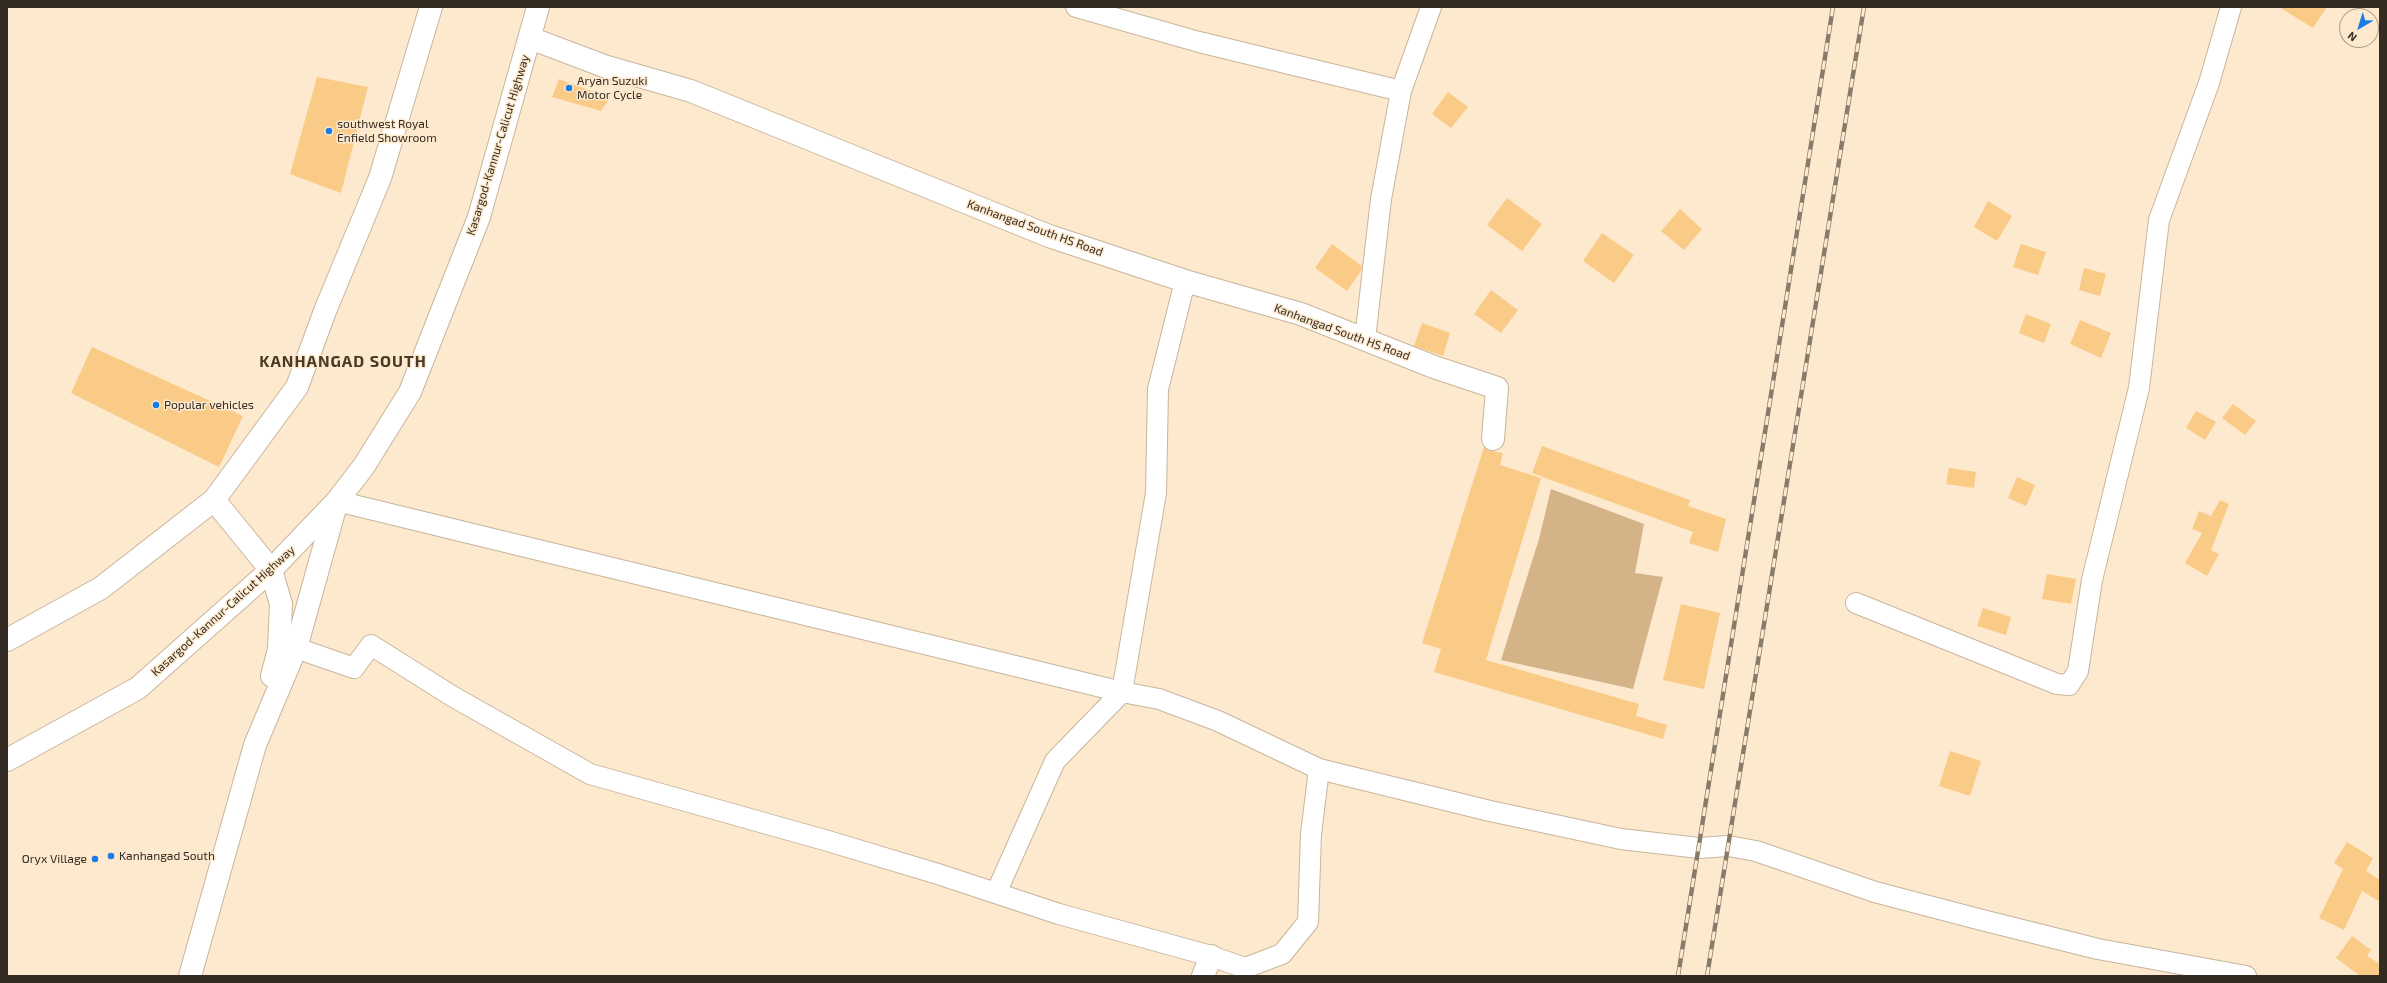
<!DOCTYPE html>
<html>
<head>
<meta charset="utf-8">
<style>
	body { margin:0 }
	#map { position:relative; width:2387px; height:983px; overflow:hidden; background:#fde9ce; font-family:"Exo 2",sans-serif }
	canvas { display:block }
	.frame { position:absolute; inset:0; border:8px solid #342c22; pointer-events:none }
	.north { position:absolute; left:2339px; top:8px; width:40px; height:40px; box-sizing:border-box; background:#fde9ce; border:1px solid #ad9d89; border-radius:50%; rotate:218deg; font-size:11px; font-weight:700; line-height:16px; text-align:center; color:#342c22 }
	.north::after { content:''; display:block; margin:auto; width:14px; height:18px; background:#197be4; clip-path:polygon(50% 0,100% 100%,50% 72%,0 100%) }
</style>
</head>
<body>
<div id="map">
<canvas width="2387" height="983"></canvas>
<div class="frame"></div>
<div class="north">N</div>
</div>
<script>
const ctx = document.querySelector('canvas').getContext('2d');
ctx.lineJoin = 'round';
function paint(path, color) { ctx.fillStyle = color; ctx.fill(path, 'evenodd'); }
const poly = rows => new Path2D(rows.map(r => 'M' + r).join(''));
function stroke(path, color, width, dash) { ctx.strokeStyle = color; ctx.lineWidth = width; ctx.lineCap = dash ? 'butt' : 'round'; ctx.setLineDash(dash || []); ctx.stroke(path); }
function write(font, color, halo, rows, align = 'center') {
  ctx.font = font + ' "Exo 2",sans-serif'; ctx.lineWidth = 3; ctx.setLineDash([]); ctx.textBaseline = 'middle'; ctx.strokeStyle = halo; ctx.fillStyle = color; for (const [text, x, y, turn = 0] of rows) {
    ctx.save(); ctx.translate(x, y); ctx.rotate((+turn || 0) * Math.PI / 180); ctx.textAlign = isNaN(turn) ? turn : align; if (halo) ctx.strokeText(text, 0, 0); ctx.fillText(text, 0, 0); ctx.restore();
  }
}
paint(poly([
	[1551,489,1644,524,1635,573,1663,577,1633,689,1501,660,1539,539]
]), '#d3b387');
paint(poly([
	[2279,7,2327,7,2313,28],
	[317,77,368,87,341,193,290,174],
	[559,79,610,98,601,111,552,97],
	[1448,92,1468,107,1451,128,1432,114],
	[1507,198,1542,224,1522,251,1487,225],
	[1988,201,2012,216,1997,241,1974,227],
	[1680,209,1702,229,1684,250,1661,231],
	[1602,233,1634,255,1614,283,1583,261],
	[1332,244,1362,266,1361,271,1347,291,1315,268],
	[2021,244,2046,252,2038,275,2013,267],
	[2084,268,2106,274,2100,296,2079,290],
	[1491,290,1518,310,1501,333,1474,314],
	[2026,314,2051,324,2044,343,2019,333],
	[2080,320,2111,333,2101,358,2070,344],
	[1422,323,1450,333,1443,356,1414,346],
	[92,347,243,416,219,467,71,393],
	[2233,404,2256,421,2245,435,2222,418],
	[2196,411,2216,422,2205,440,2186,428],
	[1542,446,1690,500,1688,506,1726,519,1718,552,1689,543,1693,532,1532,473],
	[1484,447,1492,451,1503,453,1500,465,1541,478,1486,660,1639,704,1636,716,1667,725,1663,739,1434,672,1441,649,1422,643],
	[1949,468,1976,472,1974,488,1946,484],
	[2017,477,2035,485,2026,506,2008,498],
	[2220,500,2229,504,2211,550,2219,554,2207,576,2185,563,2202,533,2192,529,2199,511,2211,516],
	[2047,574,2076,579,2071,604,2042,599],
	[1681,604,1720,613,1704,689,1663,680],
	[1983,608,2011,617,2006,635,1977,626],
	[1950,751,1981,761,1970,796,1939,786],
	[2347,842,2373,858,2366,871,2380,880,2380,902,2362,891,2344,930,2319,918,2343,869,2334,863],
	[2352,936,2371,950,2367,956,2380,964,2380,976,2360,976,2336,958]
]), '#faca87');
const street = poly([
	[1076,7,1199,42,1401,91],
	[1365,339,1381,199,1401,91,1431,7],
	[337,501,1122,692,1159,699,1218,721,1319,769],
	[1856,603,2057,684,2069,685,2078,671,2092,580,2139,388,2159,220,2209,83,2231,7],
	[296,648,354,668,371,645,452,696,590,774,828,841,938,874,1059,914,1211,956,1245,968,1282,954,1308,922,1311,834,1319,769,1490,811,1621,839,1699,848,1728,846,1756,851,1875,892,1978,919,2098,949,2246,976],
	[996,893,1055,761,1122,692,1156,493,1158,389,1185,281]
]);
const secondary = poly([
	[530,38,604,66,691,91,1049,236,1185,281,1301,314,1434,367,1497,388,1493,439],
	[1203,976,1211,956]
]);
const primary = poly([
	[214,500,271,570,281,604,279,649,272,676],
	[190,976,255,745,296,648,337,501]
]);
const highway = poly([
	[7,640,101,588,214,500,297,387,325,311,380,178,431,7],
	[7,760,138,688,271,570,337,501,364,466,410,392,479,217,538,7]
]);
stroke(street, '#c8b59c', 22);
stroke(secondary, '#c8b59c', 24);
stroke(primary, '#c8b59c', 24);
stroke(highway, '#c8b59c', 24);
stroke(street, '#fff', 20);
stroke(secondary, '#fff', 22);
stroke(primary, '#fff', 22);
stroke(highway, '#fff', 22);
const rail = poly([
	[1678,976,1833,7],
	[1707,976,1864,7]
]);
stroke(rail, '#887b6a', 4.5);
stroke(rail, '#fde9ce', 3, [9]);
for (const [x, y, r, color] of [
	[569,88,4,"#197be4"],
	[329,131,4,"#197be4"],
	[156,405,4,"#197be4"],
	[111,856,4,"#197be4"],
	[95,859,4,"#197be4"]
]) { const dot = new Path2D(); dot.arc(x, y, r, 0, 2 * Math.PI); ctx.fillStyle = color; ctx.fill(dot); stroke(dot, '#fde9ce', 1.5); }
write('12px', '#342c22', '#fde9ce', [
	["Aryan Suzuki",577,81],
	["Motor Cycle",577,95],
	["southwest Royal",337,124],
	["Enfield Showroom",337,138],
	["Popular vehicles",164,405],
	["Kanhangad South",119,856],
	["Oryx Village",87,859,"right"]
], 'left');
write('12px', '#342c22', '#fde9ce', [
	["Kasargod-Kannur-Calicut Highway",498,145,-73],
	["Kanhangad South HS Road",1035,228,20],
	["Kanhangad South HS Road",1342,332,20],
	["Kasargod-Kannur-Calicut Highway",223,611,-42]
]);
ctx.letterSpacing = '1px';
write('bold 16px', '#4a3a24', '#fde9ce', [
	["KANHANGAD SOUTH",343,362]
]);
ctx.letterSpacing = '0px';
</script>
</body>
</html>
